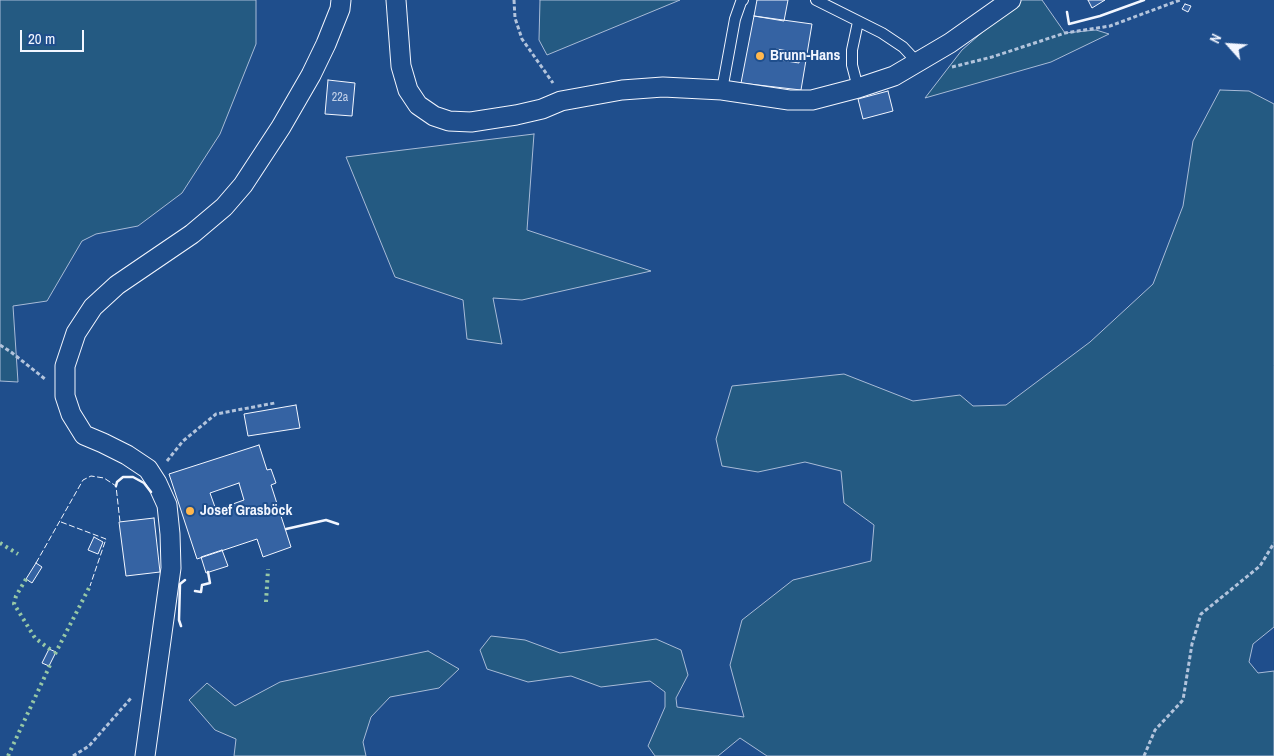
<!DOCTYPE html>
<html>
<head>
<meta charset="utf-8">
<style>
	body { margin:0 }
	#map { position:relative; width:1274px; height:756px; overflow:hidden; background:#1f4e8c; font-family:"Archivo Narrow",sans-serif }
	canvas { display:block }
	.north { position:absolute; left:1204px; top:20px; width:50px; height:50px; -webkit-text-stroke:4px #1f4e8c; paint-order:stroke; rotate:296deg; font-size:14px; font-weight:700; line-height:20px; text-align:center; color:#f2f6ff }
	.north::after { content:''; display:block; margin:auto; width:18px; height:22px; background:#f2f6ff; clip-path:polygon(50% 0,100% 100%,50% 72%,0 100%) }
	.scale { position:absolute; left:20px; top:30px; width:64px; height:22px; box-sizing:border-box; border:2px solid #f2f6ff; border-top:0; padding-left:6px; font-size:15px; line-height:18px; white-space:nowrap; color:#f2f6ff; -webkit-text-stroke:4px #1f4e8c; paint-order:stroke }
</style>
</head>
<body>
<div id="map">
<canvas width="1274" height="756"></canvas>
<div class="north">N</div>
<div class="scale">20 m</div>
</div>
<script>
const ctx = document.querySelector('canvas').getContext('2d');
ctx.lineJoin = 'round';
function paint(path, color) { ctx.fillStyle = color; ctx.fill(path, 'evenodd'); }
const poly = rows => new Path2D(rows.map(r => 'M' + r).join(''));
function stroke(path, color, width, dash) { ctx.strokeStyle = color; ctx.lineWidth = width; ctx.lineCap = dash ? 'butt' : 'round'; ctx.setLineDash(dash || []); ctx.stroke(path); }
function write(font, color, halo, rows, align = 'center') {
  ctx.font = font + ' "Archivo Narrow",sans-serif'; ctx.lineWidth = 4; ctx.setLineDash([]); ctx.textBaseline = 'middle'; ctx.strokeStyle = halo; ctx.fillStyle = color; for (const [text, x, y, turn = 0] of rows) {
    ctx.save(); ctx.translate(x, y); ctx.rotate((+turn || 0) * Math.PI / 180); ctx.textAlign = isNaN(turn) ? turn : align; if (halo) ctx.strokeText(text, 0, 0); ctx.fillText(text, 0, 0); ctx.restore();
  }
}
const green = poly([
	[0,0,256,0,256,44,220,134,182,193,138,226,96,234,82,241,47,301,13,306,18,382,0,381,0,0],
	[540,0,680,0,547,55,539,40,540,0],
	[1019,0,1042,0,1065,33,1096,30,1109,34,1051,62,925,98,962,50,1019,0],
	[1220,90,1249,91,1274,104,1274,627,1253,644,1249,662,1258,673,1274,671,1274,756,767,756,740,738,718,756,655,756,648,746,665,707,665,692,650,681,601,687,571,676,528,682,487,669,480,650,491,636,525,640,560,653,656,639,681,650,688,675,676,698,677,707,744,717,730,665,742,620,793,580,871,561,874,525,844,503,841,471,805,462,758,472,722,466,716,439,732,386,844,374,913,401,960,395,973,406,1006,405,1090,342,1153,284,1183,206,1193,141,1220,90],
	[534,134,527,230,651,271,522,300,493,298,502,344,467,339,463,300,395,277,346,157,534,134],
	[428,651,459,669,439,688,390,697,371,717,363,742,366,756,234,756,236,739,215,730,189,700,207,683,235,706,280,682,428,651]
]);
paint(green, '#245a82');
stroke(green, '#a8bbd7', 1);
const building = poly([
	[757,0,788,0,784,21,754,16,757,0],
	[1088,0,1105,0,1092,8,1088,0],
	[1185,4,1191,6,1188,12,1182,9,1185,4],
	[754,16,812,24,801,90,741,83,754,16],
	[776,49,800,53,799,63,774,59,776,49],
	[328,80,355,83,352,116,325,114,328,80],
	[888,91,893,111,863,119,858,99,888,91],
	[296,405,300,428,248,436,244,414,296,405],
	[259,445,267,470,271,469,276,483,271,485,291,547,263,557,257,539,197,559,169,474,259,445],
	[239,483,244,500,216,510,210,493,239,483],
	[154,518,160,572,126,576,119,522,154,518],
	[94,537,103,542,98,554,88,550,94,537],
	[222,550,228,566,206,573,201,557,222,550],
	[36,563,42,567,32,583,26,579,36,563],
	[49,649,56,652,49,666,42,663,49,649]
]);
paint(building, '#3563a3');
stroke(building, '#f2f6ff', 1);
const lane = poly([
	[816,0,882,33,903,47,917,62],
	[858,22,852,50,852,65,858,88],
	[722,90,735,19,741,2,743,0]
]);
const street = poly([
	[396,0,401,66,408,90,418,105,434,116,449,121,471,122,516,115,542,109,561,101,622,90,663,87,722,90,789,100,812,100,858,88,894,76,950,43,1011,0],
	[145,756,171,568,170,534,167,505,157,483,148,469,127,455,103,443,84,435,71,414,65,396,65,366,76,333,93,307,117,285,192,234,224,207,243,185,281,127,311,75,326,44,340,9,341,0]
]);
stroke(lane, '#f2f6ff', 12);
stroke(street, '#f2f6ff', 21);
stroke(poly([
	[514,0,515,18,522,39,553,83],
	[952,67,992,57,1065,33,1110,26,1180,0],
	[0,345,11,352,45,379],
	[167,461,183,441,216,414,275,403],
	[73,756,89,746,132,697],
	[1144,756,1155,730,1183,700,1192,644,1201,614,1260,566,1274,543]
]), '#b3c4dc', 3, [4, 2.5]);
stroke(lane, '#1f4e8c', 10);
stroke(street, '#1f4e8c', 19);
stroke(poly([
	[0,543,18,554],
	[26,579,16,596,14,604,35,638,51,650],
	[266,602,268,569],
	[55,654,90,586],
	[8,756,51,663]
]), '#97c8a6', 4, [2.5, 4]);
stroke(poly([
	[61,522,106,539,90,586],
	[36,563,83,480,91,476,104,478,116,486,120,522]
]), '#f2f6ff', 1, [6, 2.5]);
stroke(poly([
	[1067,12,1069,24,1100,16,1144,0],
	[116,486,117,482,123,477,133,477,144,483,151,492],
	[286,529,326,520,338,524],
	[195,591,201,592,202,585,210,583,208,572],
	[181,626,179,620,180,584,185,580]
]), '#f2f6ff', 2.5);
for (const [x, y, r, color] of [
	[760,56,5,"#ffb74d"],
	[190,511,5,"#ffb74d"]
]) { const dot = new Path2D(); dot.arc(x, y, r, 0, 2 * Math.PI); ctx.fillStyle = color; ctx.fill(dot); stroke(dot, '#1f4e8c', 2); }
write('12px', '#c3d1e8', null, [
	["22a",340,98]
]);
write('bold 15px', '#f2f6ff', '#1f4e8c', [
	["Brunn-Hans",770,56],
	["Josef Grasböck",200,511]
], 'left');
</script>
</body>
</html>
